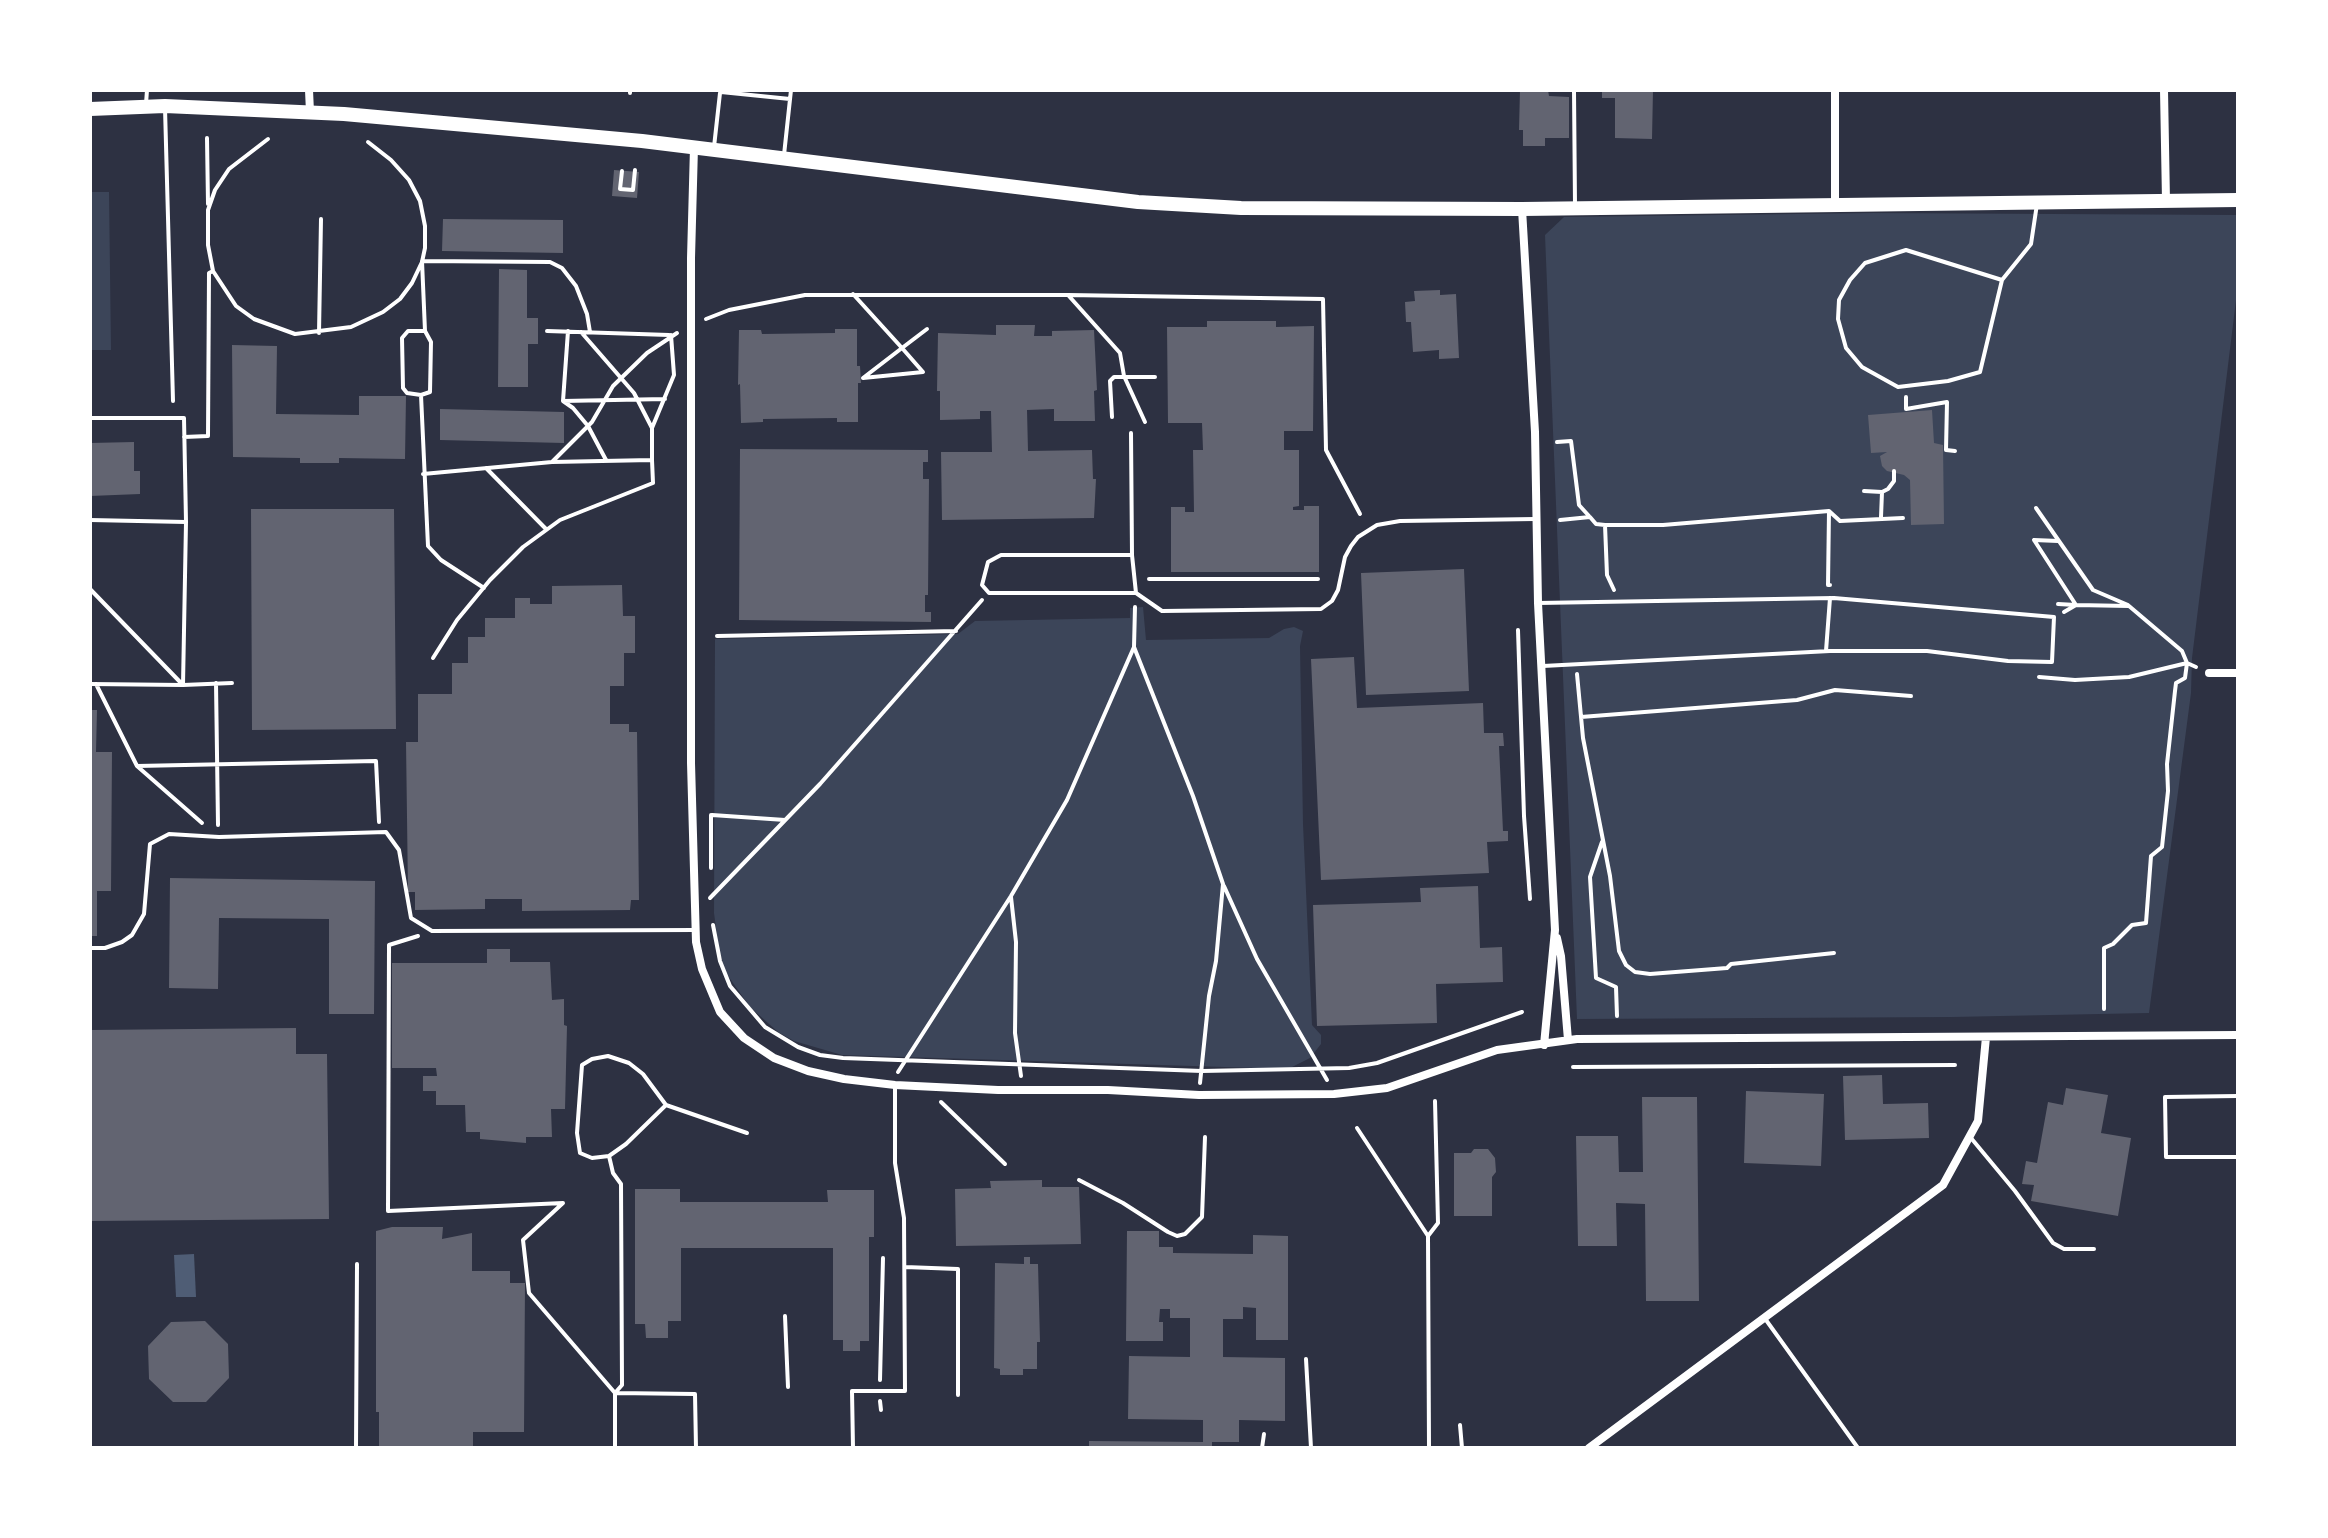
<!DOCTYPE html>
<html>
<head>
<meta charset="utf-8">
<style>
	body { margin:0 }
	#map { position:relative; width:2328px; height:1538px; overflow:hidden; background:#2d3142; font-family:"DM Sans",sans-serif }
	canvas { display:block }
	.frame { position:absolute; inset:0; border:92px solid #fff; pointer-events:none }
</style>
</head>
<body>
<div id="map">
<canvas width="2328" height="1538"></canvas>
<div class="frame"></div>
</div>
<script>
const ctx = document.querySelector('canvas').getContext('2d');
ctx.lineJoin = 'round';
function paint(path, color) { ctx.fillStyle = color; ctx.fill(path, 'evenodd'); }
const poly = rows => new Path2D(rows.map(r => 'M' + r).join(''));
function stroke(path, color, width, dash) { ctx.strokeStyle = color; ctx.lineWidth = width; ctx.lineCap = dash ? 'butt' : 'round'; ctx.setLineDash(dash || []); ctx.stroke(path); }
paint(poly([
	[90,192,109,192,111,350,90,350],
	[1873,213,2238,215,2238,284,2192,658,2191,693,2149,1013,1952,1017,1577,1019,1545,235,1564,217],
	[1143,607,1146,640,1269,638,1284,629,1294,627,1303,631,1300,646,1303,824,1312,1025,1321,1035,1321,1044,1310,1058,1288,1069,842,1055,794,1041,778,1032,750,1007,726,973,719,950,714,913,715,639,958,634,975,621,1130,618,1130,608]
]), '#3c4559');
paint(poly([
	[194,1254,196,1297,176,1297,174,1255]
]), '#4f5d75');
paint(poly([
	[1520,90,1548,90,1549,96,1569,97,1569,138,1545,138,1545,146,1523,146,1523,130,1519,130],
	[1602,90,1653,90,1652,139,1615,138,1615,98,1602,98],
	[614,170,639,172,637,198,612,196],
	[443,219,563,220,563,253,442,251],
	[499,269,527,270,527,318,538,318,538,344,528,344,528,387,498,387],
	[1440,290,1440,295,1456,294,1459,358,1439,359,1439,350,1413,352,1411,322,1406,322,1405,302,1415,301,1414,291],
	[1207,321,1276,321,1276,327,1314,326,1313,431,1284,431,1284,450,1299,450,1299,506,1293,507,1293,510,1304,510,1304,506,1319,506,1319,572,1171,572,1171,507,1185,507,1185,512,1194,512,1193,450,1203,450,1202,423,1168,423,1167,327,1207,327],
	[996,325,1035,325,1034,336,1052,336,1052,331,1094,330,1097,390,1094,391,1095,421,1054,421,1054,409,1027,410,1028,451,1092,450,1093,479,1096,479,1094,518,942,520,941,452,992,452,991,411,980,411,980,419,940,420,940,391,937,391,938,333,996,335],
	[835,329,857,329,857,366,860,366,861,383,858,383,858,422,837,422,837,418,763,419,763,422,741,423,740,384,738,385,739,330,761,330,762,334,835,333],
	[232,345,277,346,276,414,359,415,359,396,406,396,405,459,339,458,339,463,300,463,300,458,233,457],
	[440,409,564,412,564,443,440,440],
	[1932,410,1934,443,1943,445,1944,524,1911,525,1910,480,1904,475,1887,471,1882,466,1880,456,1887,452,1871,453,1868,415],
	[134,442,134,471,140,471,140,494,90,496,90,443],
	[740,449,928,450,928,462,923,462,923,479,929,479,928,595,925,595,925,612,931,612,931,622,739,620],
	[251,509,394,509,396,729,252,730],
	[1464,569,1469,691,1366,695,1361,573],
	[622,585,623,616,635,616,635,653,624,653,624,686,610,686,610,724,629,724,629,732,637,732,639,900,631,900,630,910,522,911,522,899,485,899,485,909,415,910,415,892,408,892,406,742,418,742,418,694,452,694,452,663,468,663,468,637,485,637,485,618,515,618,515,598,530,598,530,604,552,604,552,586],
	[1354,657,1357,708,1483,703,1484,733,1503,733,1504,746,1499,746,1503,831,1508,831,1508,841,1487,842,1489,873,1321,880,1311,659],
	[90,710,97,710,96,752,112,752,111,891,97,891,97,936,90,936],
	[170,878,375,881,374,1014,329,1014,329,919,219,918,218,989,169,988],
	[1478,886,1480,948,1502,947,1503,982,1436,984,1437,1023,1317,1026,1313,905,1421,902,1420,888],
	[487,949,510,949,510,962,550,962,552,1000,564,999,564,1025,567,1026,565,1109,551,1109,552,1137,526,1137,526,1143,480,1139,480,1132,466,1132,465,1105,436,1105,436,1091,423,1091,423,1076,437,1076,436,1068,392,1068,392,963,487,963],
	[296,1028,296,1054,327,1054,329,1219,90,1221,90,1030],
	[1882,1075,1883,1104,1928,1103,1929,1138,1845,1140,1843,1076],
	[2066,1088,2108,1095,2101,1133,2131,1138,2118,1216,2031,1201,2034,1185,2022,1184,2026,1161,2037,1163,2048,1102,2063,1105],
	[1746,1091,1824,1094,1821,1166,1744,1163],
	[1642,1097,1697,1097,1699,1301,1646,1301,1645,1204,1616,1203,1617,1246,1578,1246,1576,1136,1618,1136,1619,1172,1643,1172],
	[1474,1149,1488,1149,1495,1158,1496,1172,1492,1177,1492,1216,1454,1216,1454,1153,1471,1153],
	[1042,1180,1042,1187,1079,1187,1081,1244,956,1246,955,1189,991,1188,990,1181],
	[635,1189,680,1189,680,1202,828,1202,827,1190,874,1190,874,1237,869,1237,869,1341,860,1341,860,1351,843,1351,843,1340,833,1340,833,1248,681,1248,681,1321,668,1321,668,1338,646,1338,645,1324,635,1324],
	[392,1227,443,1227,442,1239,472,1233,472,1271,510,1271,510,1283,525,1283,524,1432,473,1432,473,1448,379,1448,379,1412,376,1412,376,1231],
	[1127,1231,1159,1231,1159,1247,1173,1247,1173,1253,1253,1254,1253,1235,1288,1236,1288,1340,1256,1340,1256,1308,1243,1307,1243,1319,1223,1319,1223,1357,1285,1358,1285,1421,1239,1420,1239,1442,1212,1442,1212,1448,1089,1448,1089,1441,1203,1442,1203,1420,1128,1419,1129,1356,1190,1357,1190,1318,1170,1318,1170,1309,1160,1309,1159,1322,1163,1322,1163,1341,1126,1341],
	[1024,1257,1030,1257,1030,1264,1038,1264,1040,1342,1037,1342,1037,1369,1023,1369,1023,1375,1000,1375,1000,1369,994,1368,995,1263,1024,1264],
	[205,1321,228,1344,229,1378,206,1402,173,1402,149,1379,148,1346,171,1322]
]), '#626471');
stroke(poly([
	[630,93,630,90],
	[207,138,208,204],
	[268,139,229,169,215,190,208,210,208,245,213,271,236,306,254,319,295,334,351,327,383,312,400,299,412,283,422,262,425,248,425,226,420,201,409,180,391,160,368,142],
	[622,171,620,189,633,190,635,170],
	[853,294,902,348,923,372,863,378,902,348,927,329],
	[1068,295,1120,353,1124,376,1145,422],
	[706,319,729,310,805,295,1068,295,1323,299,1326,450,1360,514],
	[547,331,669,335],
	[568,331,563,401,573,408,588,426,606,460],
	[319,333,321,219],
	[421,395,407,393,403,388,402,338,408,331,425,331],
	[1906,397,1906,409,1947,402,1946,450,1955,451],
	[563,401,665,399],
	[1112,417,1110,381,1114,377,1155,377],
	[90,418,184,418,186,522,183,685,90,684],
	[652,428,674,375,671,335],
	[184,437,208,436,209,273,213,271],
	[1557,442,1571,441,1579,505,1589,516],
	[552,462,592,422,613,386,647,353,677,333],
	[486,468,546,529],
	[423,474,552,462,652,460,652,428,634,393,581,332],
	[1864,491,1882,492,1888,489,1894,481,1894,471],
	[2036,508,2093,590,2128,605],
	[1829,511,1840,521,1903,518],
	[1881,517,1882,492],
	[90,520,186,522],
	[1560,520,1590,517,1596,524,1605,525,1607,575,1614,590],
	[1605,525,1663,525,1829,511,1828,585,1830,585],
	[2034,540,2076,605,2058,604],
	[2034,540,2058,541],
	[1149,579,1318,579],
	[484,588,441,560,428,546,421,395,430,392,431,342,425,331,422,261,550,262,562,268,576,286,587,314,590,332],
	[90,589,183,685,232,683],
	[2064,612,2076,605,2129,606,2182,651,2187,663,2196,667],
	[1518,630,1524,816,1530,899],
	[717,636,956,631],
	[1134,647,1193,796,1223,884,1216,961,1209,996,1200,1083],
	[433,658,457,620,490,580,523,547,560,520,653,483,652,460],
	[1577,674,1583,738,1610,876,1619,951,1626,965,1635,972,1650,974,1727,968,1731,964,1834,953],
	[2039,677,2075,680,2129,677,2187,663,2185,678,2176,683,2175,691,2167,764,2168,791,2162,847,2151,856,2146,923,2132,925,2113,944,2104,948,2104,1009],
	[216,683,218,825],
	[96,684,137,766,202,823],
	[1581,717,1797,700,1835,690,1911,696],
	[137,766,376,761,379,822],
	[712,815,785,820],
	[1602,842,1590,877,1596,978,1616,987,1617,1016],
	[711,868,711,815],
	[1224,886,1257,959,1327,1080],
	[1011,897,1016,942,1015,1033,1021,1076],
	[710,898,820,784,982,600],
	[713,925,720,961,730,986,765,1027,798,1047,820,1055,843,1058,1202,1071,1349,1068,1377,1063,1522,1012],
	[418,936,389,945,388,1211,563,1203,523,1240,529,1293,615,1393,695,1394,696,1448],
	[1573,1067,1955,1065],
	[898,1072,1011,896,1067,800,1134,647,1135,607],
	[941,1102,1005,1164],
	[1357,1128,1428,1236,1438,1223,1435,1101],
	[609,1156,592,1158,580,1153,577,1133,582,1065,592,1059,608,1056,629,1063,643,1074,666,1105],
	[1079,1180,1123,1203,1168,1232,1177,1236,1185,1234,1202,1217,1205,1137],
	[1428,1236,1429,1448],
	[880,1380,883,1258],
	[880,1401,881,1410],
	[615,1448,615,1393,622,1385,621,1184,613,1173,609,1156,626,1144,666,1105,747,1133]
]), '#fff', 4);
stroke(poly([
	[1574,90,1575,205],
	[721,92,790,99],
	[146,104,147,90],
	[165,108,173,401],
	[714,147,720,93],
	[784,155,791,90],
	[2002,280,1906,250,1865,263,1850,280,1839,300,1838,319,1846,348,1862,367,1898,387,1948,381,1980,372,2002,280,2031,244,2037,204],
	[1131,433,1132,555,1136,593,1162,611,1321,609,1332,601,1338,590,1345,557,1351,546,1358,537,1377,525,1400,521,1535,519],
	[1132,555,1001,555,988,562,982,585,989,593,1135,593],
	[1538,603,1834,598,2054,617,2052,662,2008,661,1927,651,1830,651,1543,666],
	[1826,651,1830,598],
	[90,948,105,948,122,942,132,935,144,914,150,844,169,834,219,837,386,832,399,850,411,918,432,931,695,930],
	[2238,1096,2165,1097,2166,1157,2238,1157],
	[1971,1138,2015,1191,2053,1243,2064,1249,2094,1249],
	[905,1267,958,1269,958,1395],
	[785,1316,788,1387],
	[1766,1320,1858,1448],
	[1306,1359,1311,1448],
	[1460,1425,1462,1448],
	[356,1448,357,1264],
	[853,1448,852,1391,905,1391,904,1218,895,1163,895,1085],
	[1262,1448,1264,1434]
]), '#fff', 4);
stroke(poly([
	[309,90,310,112],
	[1835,90,1835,204],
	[2164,90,2166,201],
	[694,147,691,258,691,763,696,942,702,969,720,1012,744,1038,774,1058,808,1071,844,1079,895,1085,998,1090,1108,1090,1199,1095,1334,1094,1387,1088,1497,1050,1577,1039,2238,1035],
	[1522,209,1535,432,1538,603,1555,930,1544,1045],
	[2209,673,2238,673],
	[1557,938,1561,956,1568,1040],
	[1589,1448,1943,1185,1978,1121,1986,1037]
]), '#fff', 8);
stroke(poly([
	[90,109,165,106,344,114,642,141,1138,202,1241,208,1522,209,2238,200]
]), '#fff', 14);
</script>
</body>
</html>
